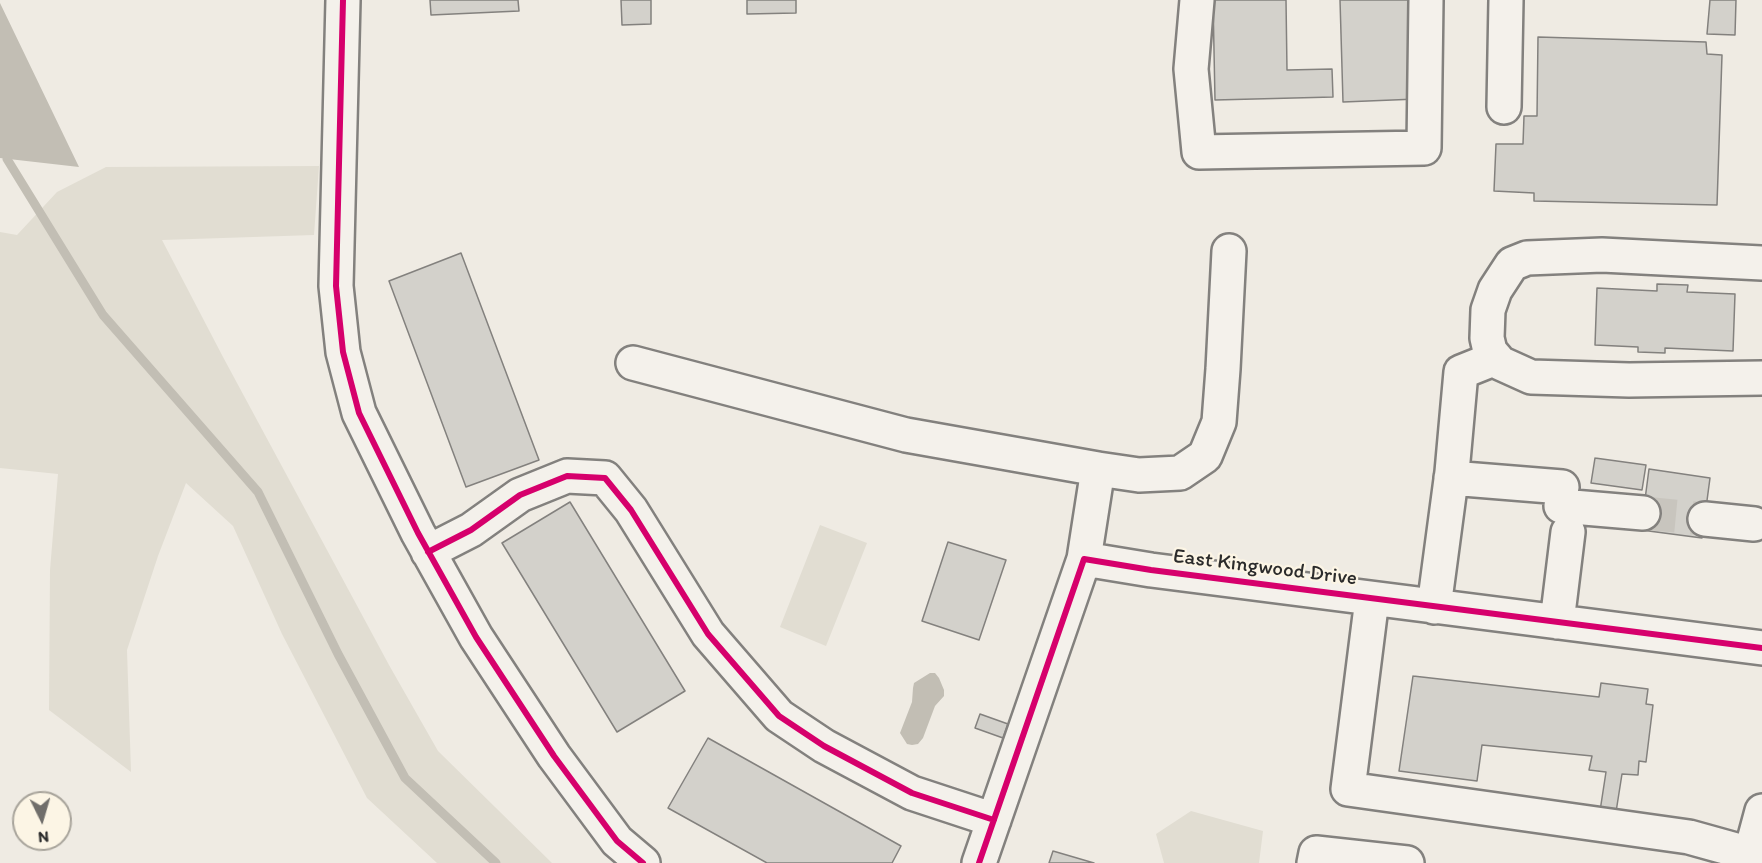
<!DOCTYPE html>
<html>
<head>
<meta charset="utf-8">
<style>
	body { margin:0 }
	#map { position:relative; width:1762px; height:863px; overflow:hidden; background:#efebe3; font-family:Itim,sans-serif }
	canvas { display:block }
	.north { position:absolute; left:12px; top:791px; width:60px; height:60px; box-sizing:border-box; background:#fcf5e5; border:2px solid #a8a49b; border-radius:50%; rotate:175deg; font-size:16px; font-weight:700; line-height:24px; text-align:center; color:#2b2b2b }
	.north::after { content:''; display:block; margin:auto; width:21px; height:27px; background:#706e6b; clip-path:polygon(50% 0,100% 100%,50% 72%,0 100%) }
</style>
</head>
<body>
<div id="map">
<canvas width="1762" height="863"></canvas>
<div class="north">N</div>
</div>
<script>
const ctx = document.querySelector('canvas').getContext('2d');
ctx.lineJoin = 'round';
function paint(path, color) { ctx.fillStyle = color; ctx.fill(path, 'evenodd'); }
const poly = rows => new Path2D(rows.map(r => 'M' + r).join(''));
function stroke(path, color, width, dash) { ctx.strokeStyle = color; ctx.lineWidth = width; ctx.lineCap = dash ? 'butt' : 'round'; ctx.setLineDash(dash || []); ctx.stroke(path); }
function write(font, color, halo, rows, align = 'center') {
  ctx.font = font + ' Itim,sans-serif'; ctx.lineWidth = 4.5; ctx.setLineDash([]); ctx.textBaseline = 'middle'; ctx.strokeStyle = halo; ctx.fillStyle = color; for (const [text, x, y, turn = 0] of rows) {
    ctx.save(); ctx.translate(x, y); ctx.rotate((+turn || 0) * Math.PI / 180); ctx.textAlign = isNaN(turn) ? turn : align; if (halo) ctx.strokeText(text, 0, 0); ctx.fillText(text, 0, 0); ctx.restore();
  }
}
paint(poly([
	[319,166,314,235,162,240,223,357,389,665,438,751,552,863,437,863,367,798,282,634,233,526,186,483,158,556,127,650,131,772,49,710,50,570,58,474,0,468,0,232,17,235,57,192,106,167],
	[820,525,867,543,826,646,780,627],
	[1191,811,1263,831,1259,863,1164,863,1156,834]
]), '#e1ddd2');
paint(poly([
	[0,3,79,167,0,158],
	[930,673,935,673,939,678,944,690,944,696,935,706,923,738,918,744,912,745,907,744,900,733,912,702,913,688,914,683]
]), '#c2beb4');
stroke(poly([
	[7,159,103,315,258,492,338,654,405,778,496,863]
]), '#c2beb4', 9);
const building = poly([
	[430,0,518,0,519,11,431,15,430,0],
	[621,0,651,0,651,24,622,25,621,0],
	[747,0,796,0,796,13,747,14,747,0],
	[1213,0,1286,0,1287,70,1332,69,1333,97,1215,100,1213,0],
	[1340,0,1414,0,1417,99,1343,102,1340,0],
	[1710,0,1736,0,1735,35,1707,34,1710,0],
	[1538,37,1706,42,1707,54,1722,55,1717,205,1534,201,1534,193,1494,191,1496,144,1523,144,1524,116,1537,116,1538,37],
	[461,253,539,460,466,487,389,281,461,253],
	[1657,284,1688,285,1687,292,1735,294,1733,351,1665,348,1665,353,1638,352,1638,347,1595,345,1597,288,1657,291,1657,284],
	[1595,458,1646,465,1642,490,1591,483,1595,458],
	[1649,469,1710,478,1702,538,1641,530,1649,469],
	[570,502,685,691,617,732,502,543,570,502],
	[948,542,1006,560,979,640,922,621,948,542],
	[1413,676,1599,697,1601,683,1648,689,1646,704,1653,705,1646,762,1639,761,1638,775,1622,774,1616,812,1600,811,1606,772,1589,770,1592,756,1482,745,1477,781,1399,771,1413,676],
	[980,714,1008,724,1003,738,975,728,980,714],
	[708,738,901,846,892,863,767,863,668,808,708,738],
	[1053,851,1094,863,1049,863,1053,851]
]);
paint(building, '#d3d1cb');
stroke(building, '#83817e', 1.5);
stroke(poly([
	[1643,513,1705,519]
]), '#c8c5be', 33, [33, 16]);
const minor = poly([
	[343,0,336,286,343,352,359,413,418,533,476,637,554,756,617,841,643,863],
	[1197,0,1191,69,1199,152,1424,148,1426,0],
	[1504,107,1506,0],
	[1762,263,1602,255,1527,258,1512,264,1495,290,1488,310,1487,338,1490,351,1500,363,1531,377,1629,380,1762,378],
	[633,363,906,435,1098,469],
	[1451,478,1562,487],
	[1561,506,1643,513],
	[1705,519,1754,524],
	[428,552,471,530,520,495,567,476,605,478,631,510,708,634,779,716,824,746,912,793,994,820],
	[1084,559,1098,469,1139,475,1180,473,1205,456,1219,422,1223,369,1229,251],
	[1372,599,1348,789,1689,837,1750,854],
	[1434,607,1452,472,1461,372,1496,358],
	[1557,622,1568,532],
	[979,863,1084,559,1151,570,1762,648],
	[1314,863,1316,853,1407,863]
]);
const major = poly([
	[1748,863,1762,811]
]);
stroke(minor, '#83817e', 38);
stroke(major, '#83817e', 38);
stroke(minor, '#f4f1eb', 33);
stroke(major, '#f4f1eb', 33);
stroke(poly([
	[343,0,336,286,343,352,359,413,418,533,476,637,554,756,617,841,643,863],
	[428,552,471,530,520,495,567,476,605,478,631,510,708,634,779,716,824,746,912,793,994,820],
	[979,863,1084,559,1151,570,1762,648]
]), '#d6006c', 6);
write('21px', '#2b2b2b', '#fcf5e5', [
	["East Kingwood Drive",1265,568,7]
]);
</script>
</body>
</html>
